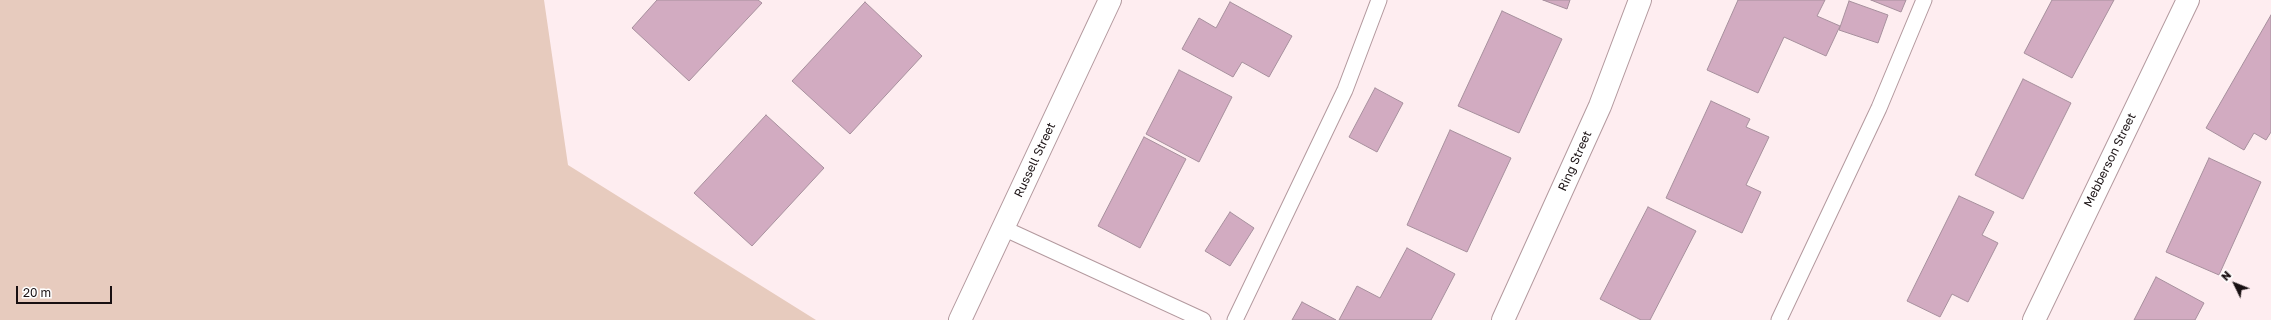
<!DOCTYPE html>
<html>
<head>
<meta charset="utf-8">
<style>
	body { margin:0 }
	#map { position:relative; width:2271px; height:320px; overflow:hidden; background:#feedf0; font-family:"Golos Text",sans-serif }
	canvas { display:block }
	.north { position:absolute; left:2215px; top:264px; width:40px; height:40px; -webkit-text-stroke:3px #fff; paint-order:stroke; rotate:313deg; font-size:11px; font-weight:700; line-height:16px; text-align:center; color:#180f11 }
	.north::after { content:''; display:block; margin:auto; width:14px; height:18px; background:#180f11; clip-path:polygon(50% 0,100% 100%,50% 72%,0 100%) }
	.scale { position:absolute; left:16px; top:286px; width:96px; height:18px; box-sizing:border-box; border:2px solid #180f11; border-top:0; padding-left:5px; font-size:12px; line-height:14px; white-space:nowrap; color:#180f11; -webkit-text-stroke:3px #fff; paint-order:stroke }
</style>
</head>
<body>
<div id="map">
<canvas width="2271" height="320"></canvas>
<div class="north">N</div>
<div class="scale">20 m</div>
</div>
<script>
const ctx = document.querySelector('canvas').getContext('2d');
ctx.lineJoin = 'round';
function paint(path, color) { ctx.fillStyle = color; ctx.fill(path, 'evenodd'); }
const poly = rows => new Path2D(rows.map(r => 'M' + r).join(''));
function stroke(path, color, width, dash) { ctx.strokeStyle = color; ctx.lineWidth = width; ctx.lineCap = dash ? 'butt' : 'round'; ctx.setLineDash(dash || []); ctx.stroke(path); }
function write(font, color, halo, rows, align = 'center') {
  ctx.font = font + ' "Golos Text",sans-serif'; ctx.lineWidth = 4; ctx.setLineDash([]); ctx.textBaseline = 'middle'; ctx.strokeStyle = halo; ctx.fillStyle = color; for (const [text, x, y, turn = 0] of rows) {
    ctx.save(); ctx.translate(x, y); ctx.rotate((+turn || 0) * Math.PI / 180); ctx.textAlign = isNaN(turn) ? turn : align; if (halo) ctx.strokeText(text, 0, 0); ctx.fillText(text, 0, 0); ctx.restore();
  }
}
paint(poly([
	[0,0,544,0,568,165,816,320,0,320]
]), '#e7cbbe');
const building = poly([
	[657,0,758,0,762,3,689,81,632,28,657,0],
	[1543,0,1570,0,1567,9,1543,0],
	[1738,0,1825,0,1817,16,1840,26,1826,56,1784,37,1758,93,1707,70,1738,0],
	[1871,0,1906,0,1901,12,1871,0],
	[2052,0,2114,0,2072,78,2024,53,2052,0],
	[1849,1,1888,15,1878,43,1839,30,1849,1],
	[865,2,922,56,850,134,792,81,865,2],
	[1230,2,1292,36,1269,77,1242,62,1233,77,1182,49,1199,18,1216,28,1230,2],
	[1502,11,1562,39,1519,133,1458,106,1502,11],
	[2271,15,2271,132,2266,140,2254,133,2244,150,2206,128,2271,15],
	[1179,70,1232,97,1199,162,1146,134,1179,70],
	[2023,79,2071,103,2023,199,1975,175,2023,79],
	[1375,88,1403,103,1377,152,1349,137,1375,88],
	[1711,101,1750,119,1746,127,1769,137,1746,185,1761,192,1742,233,1666,198,1711,101],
	[766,115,824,168,752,246,694,193,766,115],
	[1450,130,1511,158,1467,252,1407,225,1450,130],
	[1144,137,1186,159,1140,248,1098,226,1144,137],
	[2209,158,2261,182,2219,275,2166,252,2209,158],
	[1959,196,1994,212,1982,235,1998,243,1968,302,1952,294,1940,317,1907,301,1959,196],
	[1648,207,1696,231,1650,320,1641,320,1600,299,1648,207],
	[1230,212,1254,228,1230,266,1205,251,1230,212],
	[1407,248,1455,274,1431,320,1339,320,1357,286,1380,298,1407,248],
	[2156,277,2204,303,2195,320,2134,320,2156,277],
	[1302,302,1336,320,1292,320,1302,302]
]);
paint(building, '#d2abc1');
stroke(building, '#a7909d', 1);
const service = poly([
	[1003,228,1203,320],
	[1235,320,1345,90,1379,0],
	[1779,320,1879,108,1924,0]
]);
const minor = poly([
	[960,320,1110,0],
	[1503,320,1600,106,1640,0],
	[2034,320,2188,0]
]);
stroke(service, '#b3999e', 17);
stroke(minor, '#b3999e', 24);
stroke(service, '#fff', 15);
stroke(minor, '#fff', 22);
write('12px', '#180f11', '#fff', [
	["Russell Street",1035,160,-65],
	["Mebberson Street",2110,160,-64],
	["Ring Street",1575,161,-66]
]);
</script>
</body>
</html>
